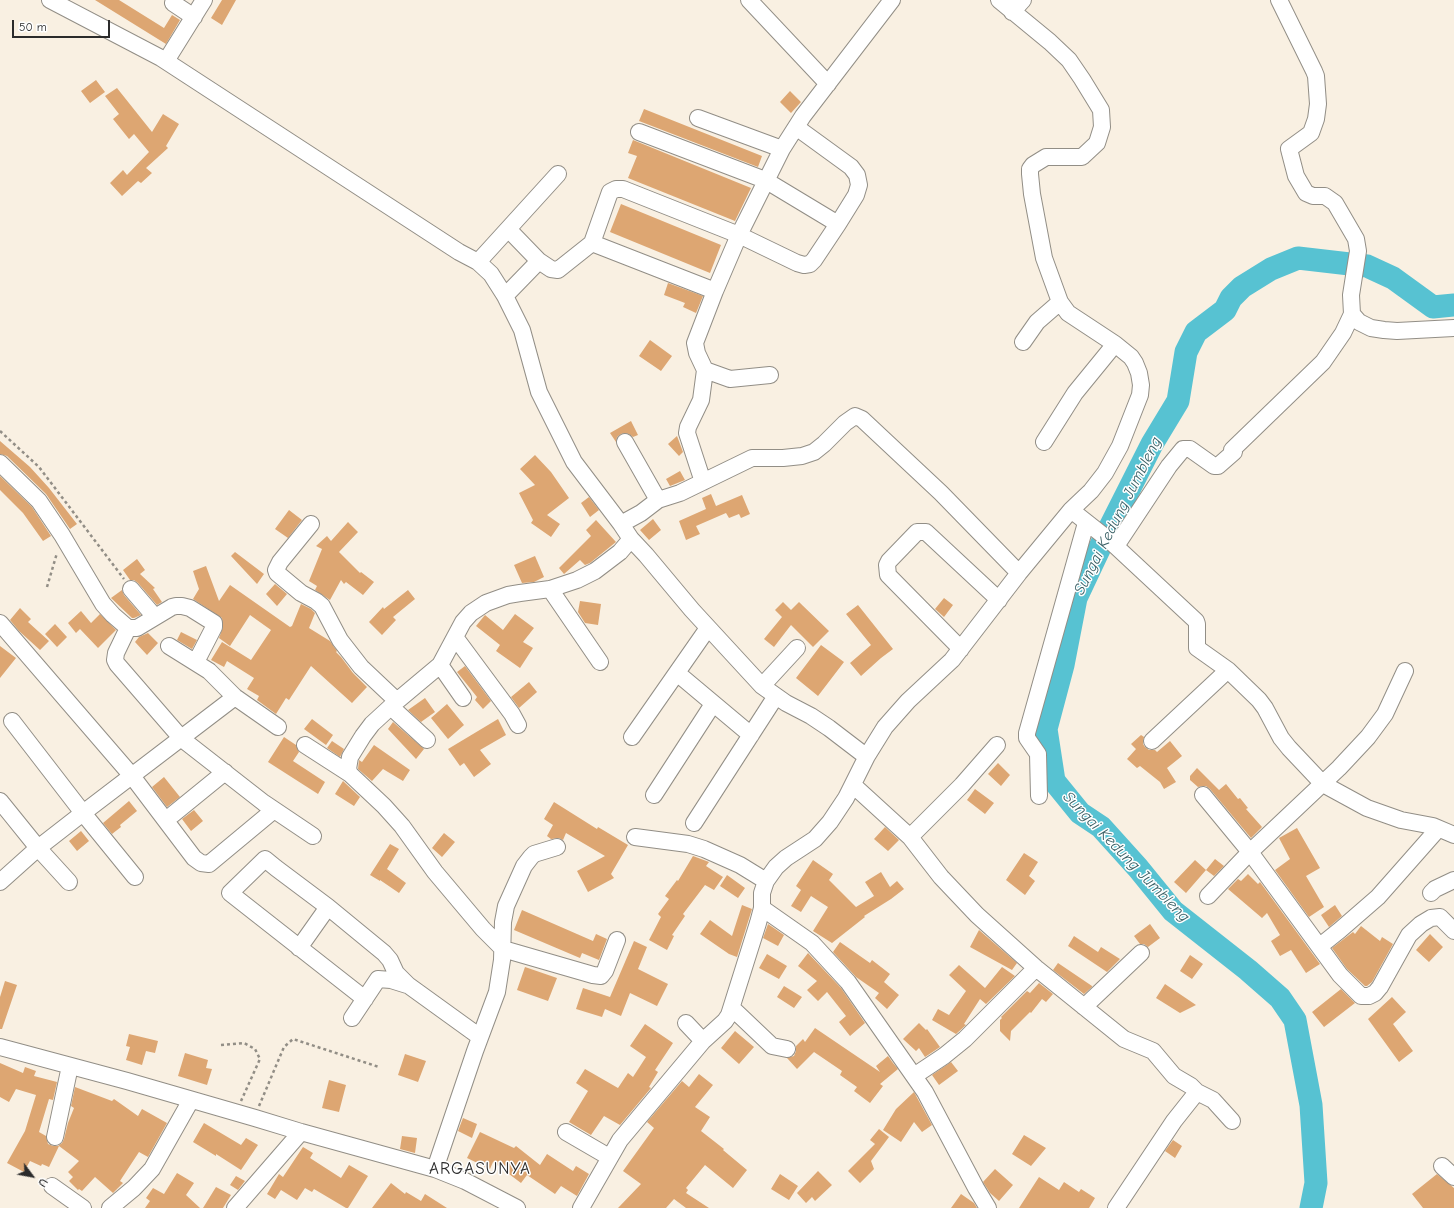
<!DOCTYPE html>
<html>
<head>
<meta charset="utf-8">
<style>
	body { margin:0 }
	#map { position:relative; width:1454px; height:1208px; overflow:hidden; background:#f9f0e2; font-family:"Comic Neue",sans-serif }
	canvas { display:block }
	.north { position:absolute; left:12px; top:1156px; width:40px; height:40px; -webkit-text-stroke:3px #fff; paint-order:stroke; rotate:122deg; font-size:11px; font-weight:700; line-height:16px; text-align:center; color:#2b2b2b }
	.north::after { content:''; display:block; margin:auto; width:14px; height:18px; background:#2b2b2b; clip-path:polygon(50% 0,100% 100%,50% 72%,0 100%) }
	.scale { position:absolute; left:12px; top:20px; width:98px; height:18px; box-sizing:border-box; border:2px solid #2b2b2b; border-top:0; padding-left:5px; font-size:12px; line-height:14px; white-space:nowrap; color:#2b2b2b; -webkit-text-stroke:3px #fff; paint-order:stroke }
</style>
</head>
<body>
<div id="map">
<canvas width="1454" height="1208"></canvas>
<div class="north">U</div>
<div class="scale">50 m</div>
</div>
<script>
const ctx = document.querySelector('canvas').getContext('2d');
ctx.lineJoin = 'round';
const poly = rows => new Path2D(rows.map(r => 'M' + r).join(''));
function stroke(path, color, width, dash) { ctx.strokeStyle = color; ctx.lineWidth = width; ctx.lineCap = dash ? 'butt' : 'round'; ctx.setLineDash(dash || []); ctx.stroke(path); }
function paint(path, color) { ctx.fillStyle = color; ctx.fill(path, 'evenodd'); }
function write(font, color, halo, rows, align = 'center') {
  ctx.font = font + ' "Comic Neue",sans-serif'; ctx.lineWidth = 3; ctx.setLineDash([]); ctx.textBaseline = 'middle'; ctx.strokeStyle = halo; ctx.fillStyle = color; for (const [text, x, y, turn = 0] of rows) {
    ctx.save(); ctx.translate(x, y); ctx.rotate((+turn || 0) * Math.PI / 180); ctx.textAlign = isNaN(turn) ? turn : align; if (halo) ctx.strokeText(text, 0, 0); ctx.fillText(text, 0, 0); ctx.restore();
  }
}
stroke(poly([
	[1311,1208,1316,1183,1311,1105,1295,1020,1280,998,1248,970,1173,911,1138,868,1101,827,1080,813,1054,781,1046,729,1063,665,1076,598,1102,543,1152,444,1178,401,1186,352,1196,332,1225,310,1231,298,1242,287,1271,269,1298,258,1367,266,1393,278,1433,307,1454,305]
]), '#57c2d2', 23);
paint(poly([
	[95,0,119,0,164,28,172,15,180,20,166,44],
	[222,0,236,0,222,25,211,18],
	[96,80,105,92,90,103,81,91],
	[117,88,152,132,163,114,179,124,166,146,168,148,146,168,152,173,141,183,138,181,122,196,110,183,123,170,127,175,149,152,134,134,129,139,113,119,119,114,105,96],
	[790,91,801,102,791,113,780,102],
	[644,109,762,156,758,167,639,121],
	[633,140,751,188,735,221,628,178,637,156,628,153],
	[621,204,721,245,710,273,610,232],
	[668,283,703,296,696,313,683,307,685,303,664,295],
	[650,340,672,356,661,371,639,356],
	[631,421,638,435,633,437,629,434,625,433,621,434,617,437,616,442,610,433],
	[677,436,683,452,679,456,668,444],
	[0,441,30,467,49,488,77,524,70,529,46,494,7,456,0,454],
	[535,455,551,472,569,498,547,515,560,524,551,537,531,523,533,520,519,493,535,485,520,469],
	[680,471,685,480,670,486,666,479],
	[0,476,32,507,51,536,43,541,23,513,0,490],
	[711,494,716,506,742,495,750,514,741,518,739,514,729,518,726,513,696,526,700,534,686,540,679,521,706,509,702,498],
	[589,497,599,510,590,517,581,503],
	[289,510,302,520,288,538,275,529],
	[653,519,661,530,649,540,640,530],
	[596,520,616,542,590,563,585,565,580,560,564,574,559,568,591,536,586,530],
	[348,522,358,532,339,552,360,573,361,572,374,582,363,595,346,582,344,584,341,580,330,600,315,590,317,586,309,581,322,549,316,546,327,536,331,541],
	[235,552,264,574,257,584,231,556],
	[535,556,544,577,534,582,522,583,514,565],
	[137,559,145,570,140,574,155,588,153,589,162,602,157,605,138,583,134,580,130,580,123,570],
	[206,566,219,601,230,585,290,627,292,626,301,604,311,609,315,613,309,628,330,641,337,651,336,652,341,657,353,673,367,687,352,703,311,666,289,700,286,698,276,714,257,700,259,696,247,689,254,678,227,661,224,667,211,660,222,642,251,660,271,630,250,615,230,646,219,638,223,627,222,618,193,599,199,589,193,571],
	[275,584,287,594,277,606,266,594],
	[122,590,124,595,141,615,134,618,132,618,111,598],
	[408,590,415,599,393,617,396,620,382,635,369,622,383,607,384,609],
	[944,598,953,605,944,617,935,609],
	[580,601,601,604,598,625,585,623,578,612],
	[783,602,791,610,799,602,829,631,813,647,791,625,774,647,764,639,782,617,775,610],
	[858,605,893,649,881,658,861,676,850,663,871,645,846,614],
	[20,608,31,619,28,622,49,641,40,650,19,631,10,620],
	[81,611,91,623,100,614,116,630,98,648,80,629,76,633,68,623],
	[515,614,534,628,523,642,533,648,520,668,496,651,500,645,476,626,485,615,503,630],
	[55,624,67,637,57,647,45,634],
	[181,632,197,640,192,649,177,640],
	[148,633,158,643,147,655,135,642,139,637],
	[821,645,844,662,818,696,796,678],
	[0,646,16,658,0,678],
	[465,666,491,701,483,709,475,700,477,697,457,672],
	[529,682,537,692,519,708,511,697],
	[425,698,435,712,421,722,408,710],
	[447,704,464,725,448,739,431,718],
	[312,719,333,735,326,745,304,729],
	[498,719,506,735,480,750,491,764,474,777,464,763,460,766,448,749],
	[393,722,424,749,416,759,388,729],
	[1141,735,1144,737,1143,744,1145,747,1149,750,1155,750,1157,752,1170,741,1182,756,1167,768,1176,782,1164,789,1160,782,1140,766,1137,768,1127,759,1136,749,1131,744],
	[284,737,296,745,299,752,293,761,325,782,318,794,268,762],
	[332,741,344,749,340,757,327,748],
	[374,745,410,770,403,781,383,769,372,781,358,769,359,760,362,762],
	[998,763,1010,775,1001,786,988,774],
	[1197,768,1219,790,1226,784,1238,799,1240,798,1248,808,1246,809,1262,827,1251,838,1210,789,1206,786,1202,786,1198,787,1190,780,1190,776],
	[164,777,180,797,167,807,152,787],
	[343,781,360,797,354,806,335,794],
	[975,789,994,803,985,814,967,800],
	[129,801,137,811,120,825,121,827,112,834,103,823],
	[554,802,597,829,598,827,628,845,611,874,614,878,588,892,577,871,605,856,566,833,563,840,559,838,551,839,547,836,553,825,544,819],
	[194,810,203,821,191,831,182,819],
	[885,827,899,840,888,851,874,839],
	[1297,828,1320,868,1306,876,1324,907,1309,917,1275,870,1290,859,1279,838],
	[81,831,89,841,77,851,69,841],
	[444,833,455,842,442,857,432,848],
	[390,844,399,849,387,869,406,883,399,893,380,880,380,881,370,875],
	[1024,853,1038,862,1029,876,1035,881,1025,895,1006,880],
	[693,856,709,862,706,866,723,877,714,890,705,885,683,914,685,916,672,935,674,936,667,950,649,940,661,917,658,914,669,899,665,896,677,880,678,881],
	[1215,859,1224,866,1214,876,1206,870],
	[813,860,833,874,829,880,856,907,874,896,865,882,881,872,890,887,897,881,904,889,891,899,864,916,865,917,832,943,813,931,828,907,811,896,801,912,791,906,801,890,796,886],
	[1195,860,1206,870,1186,893,1174,882],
	[1248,874,1258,884,1260,882,1320,964,1306,973,1291,950,1280,956,1271,941,1280,935,1267,913,1262,918,1228,889,1238,879,1241,881],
	[727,875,745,888,738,898,720,886],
	[742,905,752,909,737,957,729,954,700,934,710,920,732,936],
	[1335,905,1342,916,1329,927,1321,915],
	[522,910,593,941,596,934,607,939,599,960,582,953,580,958,514,930],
	[768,924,784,935,778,946,763,938],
	[1150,924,1160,938,1148,947,1144,944,1140,944,1134,936],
	[1361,926,1380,941,1382,937,1393,944,1372,982,1367,986,1365,986,1347,969,1332,948,1353,932,1355,934],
	[979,930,1017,963,1012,970,970,947],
	[1430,934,1443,947,1429,962,1416,950],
	[1074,936,1098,952,1101,947,1120,959,1107,972,1068,946],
	[634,941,647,947,638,969,668,984,657,1006,630,993,621,1016,605,1009,602,1017,576,1009,583,988,610,997],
	[840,942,870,963,872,960,890,974,884,982,899,995,887,1009,875,998,879,993,856,977,833,952],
	[808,953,841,988,865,1023,850,1036,839,1022,846,1016,827,992,818,1001,807,990,817,981,798,966],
	[767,954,787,966,779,979,759,968],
	[1190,955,1203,964,1192,979,1180,971],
	[1058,963,1092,986,1092,987,1084,994,1053,970],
	[959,965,985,988,1002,967,1015,976,986,1004,980,999,964,1024,966,1025,956,1034,932,1020,938,1009,949,1015,966,991,949,975],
	[525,967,557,978,548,1001,517,990],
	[5,981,17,985,2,1029,0,1029,0,997],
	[1039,983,1053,994,1046,1002,1042,999,1031,1013,1030,1012,1011,1031,1010,1041,1000,1031,1000,1020,1002,1018,1001,1017,1027,991,1030,993],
	[1165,984,1196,1005,1180,1013,1156,998],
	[784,986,802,997,794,1008,777,997],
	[1341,989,1355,1003,1324,1027,1312,1012],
	[1392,997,1406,1012,1393,1024,1413,1051,1399,1062,1368,1019],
	[919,1023,926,1030,927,1029,940,1047,925,1057,919,1048,916,1051,903,1039],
	[645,1024,673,1043,655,1070,658,1072,649,1087,651,1088,620,1125,604,1116,591,1135,569,1122,588,1091,576,1083,585,1069,618,1088,628,1073,633,1077,646,1057,630,1046],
	[815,1028,880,1072,876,1066,888,1056,893,1063,898,1069,880,1084,883,1086,870,1103,854,1091,857,1087,840,1075,842,1071,814,1052,797,1069,787,1058,794,1056,796,1051,796,1046,803,1039,805,1042],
	[735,1031,754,1047,739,1064,721,1048],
	[129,1034,158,1041,155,1053,146,1051,142,1065,126,1060,130,1047,126,1046],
	[185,1053,208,1060,206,1068,212,1069,207,1085,178,1076],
	[405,1054,426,1061,418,1082,398,1075],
	[951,1062,958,1071,939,1085,932,1075],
	[0,1063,23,1073,25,1067,36,1071,34,1076,57,1082,53,1100,49,1099,39,1132,46,1136,48,1144,53,1146,58,1146,62,1143,64,1139,68,1123,74,1108,71,1106,75,1087,112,1101,114,1099,138,1116,142,1109,167,1123,148,1157,139,1152,120,1181,123,1183,113,1193,95,1177,82,1191,79,1189,78,1190,69,1181,73,1177,68,1172,79,1161,59,1146,49,1167,42,1164,41,1166,30,1161,24,1172,7,1163,25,1131,36,1095,16,1089,9,1102,0,1097],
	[699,1074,713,1085,695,1107,710,1117,701,1131,724,1149,723,1150,747,1170,733,1188,705,1165,686,1188,688,1190,686,1193,709,1208,686,1208,674,1199,666,1208,618,1208,641,1184,623,1171,654,1128,647,1122,682,1081,689,1087],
	[329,1080,346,1085,339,1112,322,1108],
	[914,1092,932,1125,922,1132,914,1122,901,1142,883,1130,896,1109],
	[463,1118,477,1124,472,1138,458,1131],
	[204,1123,241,1145,246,1138,258,1145,241,1170,216,1154,216,1156,193,1142],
	[879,1129,889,1137,871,1161,874,1169,860,1183,848,1171,875,1144,870,1140],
	[480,1132,514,1148,516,1146,540,1165,547,1154,573,1171,576,1166,589,1174,577,1196,561,1186,555,1194,527,1175,521,1183,493,1162,490,1169,467,1158],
	[1024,1135,1046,1148,1031,1166,1012,1154],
	[402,1136,417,1138,415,1153,400,1149],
	[1173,1140,1182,1146,1175,1158,1165,1151],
	[303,1147,313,1153,310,1158,341,1178,349,1165,368,1176,348,1208,346,1208,314,1189,312,1192,305,1188,297,1200,281,1190,275,1199,267,1194,279,1174,283,1177],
	[995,1169,1013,1185,999,1201,990,1193,983,1182],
	[818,1171,832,1185,815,1201,812,1197,806,1203,797,1193],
	[177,1173,194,1183,186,1195,200,1208,145,1208,150,1201,146,1198,153,1188,164,1194],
	[780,1174,798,1186,789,1200,771,1189],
	[1437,1174,1454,1188,1454,1208,1423,1208,1412,1194],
	[236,1176,245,1181,238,1190,230,1185],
	[1039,1177,1059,1190,1064,1182,1079,1192,1081,1189,1095,1198,1089,1208,1019,1208],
	[391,1183,405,1194,406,1192,421,1201,425,1194,447,1208,372,1208],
	[216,1187,231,1195,223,1208,203,1208],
	[961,1194,974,1203,977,1208,951,1208]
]), '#dda672');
const minor = poly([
	[50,0,161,58,459,252,478,262,491,274,505,296,522,330,539,392,574,462,621,524],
	[749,0,828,84],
	[999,0,1050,42,1069,60,1082,79,1101,110,1102,127,1097,143,1082,157,1046,157,1033,165,1030,169,1030,174,1032,194,1044,258,1060,302,1068,313,1115,344],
	[1279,0,1314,71,1316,76,1318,104,1316,119,1311,133,1289,149,1290,153,1296,176,1306,193,1313,196,1325,196,1335,203,1356,239,1358,251,1351,295,1352,314,1359,322,1371,328,1384,330,1397,331,1454,328],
	[173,3,194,17],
	[1012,12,1023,0],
	[166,61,204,0],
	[698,118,782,149],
	[639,132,765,180,838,224],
	[508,229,539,261,551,269,558,270,592,243,610,192,616,189,623,189,739,235,797,263,804,265,810,264,814,260,838,224,856,195,859,185,857,175,851,167,796,127],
	[592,243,715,291],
	[478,262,558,174],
	[505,296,539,261],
	[1023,342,1037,322,1060,302],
	[705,370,730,379,770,375],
	[625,442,658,500],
	[0,463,39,501,62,535,103,604,113,615,128,628,137,628,172,607,176,606,182,606,190,608,214,623,214,627,196,662],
	[703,482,687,433,688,427,701,400,705,370,697,353,695,343,715,291,739,235,782,149,803,116,892,0],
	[1071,510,1109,540,1196,621,1197,624,1197,648,1228,670,1259,700,1265,708,1281,738,1289,748,1323,784,1367,808,1401,820,1433,826,1454,835],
	[311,524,280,562,276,570,277,573,301,593,316,601,322,606,340,640,361,667,397,701],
	[631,539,646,555,692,610,762,686,786,703,811,716,829,728,863,754,867,756],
	[1116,546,1169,466,1183,449,1190,449,1214,466,1218,466,1234,452,1232,450,1323,362,1343,333,1352,314],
	[131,589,155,617],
	[550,589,600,662],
	[0,623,132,776,194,858,201,863,209,864,274,810],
	[128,628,116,653,115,660,117,664,182,739,264,803,313,836],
	[455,637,512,714,518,725],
	[169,646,209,671,235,697,278,727],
	[961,649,888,575,887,565,889,561,917,532,926,532,999,600],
	[440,665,463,698],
	[1405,671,1385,714,1368,737,1339,768,1250,852,1340,975,1361,996,1369,996,1375,993,1380,987,1409,935,1421,924,1431,918,1440,917,1454,931],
	[677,673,751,735],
	[762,686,797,648],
	[391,707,427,740],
	[12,721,83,813,135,877],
	[632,737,708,628],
	[1152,741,1228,670],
	[305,745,350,774],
	[853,785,910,837,941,877,977,915,1036,968,1124,1039,1153,1051,1174,1076,1191,1086,1197,1092,1174,1121,1116,1208],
	[654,795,713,704],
	[1203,795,1250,852,1208,896],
	[1039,796,1038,754,1027,738,1027,733,1086,523],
	[0,801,38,848,69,882],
	[166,820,225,772],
	[694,823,776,696],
	[635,837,688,844,704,849,740,865,766,881],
	[910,837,962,785,997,745],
	[0,882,38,848,83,813,235,697],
	[1431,893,1435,889,1454,880],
	[762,908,812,943,848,982,925,1092,976,1188,988,1208],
	[617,940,605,971,601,976,593,975,503,949,483,929,435,872,402,826,384,806,350,774,348,769,350,757,363,736,372,724,397,701,440,665,463,622,471,613,486,603,508,595,520,593,550,589,577,580,595,571,620,552,631,539,621,524,641,513,658,500,680,493,752,458,783,458,802,456,814,452,824,444,845,423,855,416,862,419,941,493,1019,573],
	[1320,946,1340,930,1378,897,1438,829],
	[299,948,328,907],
	[365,999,230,893,265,859,276,868,328,907,384,953,390,960,396,973,408,985,480,1037],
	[1084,1007,1141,953],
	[732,1008,772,1046,787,1049],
	[352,1018,378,979,391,980,407,985],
	[686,1023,703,1041],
	[0,1047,127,1081,255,1118,301,1132,435,1169,465,1181,517,1208],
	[914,1076,944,1056,965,1039,1036,968],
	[1197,1092,1213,1100,1232,1121],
	[566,1132,609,1157],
	[55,1137,70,1066],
	[1442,1166,1454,1177],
	[435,1169,475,1051,497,992,502,960,503,922,506,906,524,866,531,857,534,854,557,847],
	[52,1186,83,1208],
	[110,1208,134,1188,152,1169,191,1100],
	[235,1208,301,1132],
	[581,1208,620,1140,703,1041,725,1021,729,1015,758,923,762,908,762,893,766,881,776,867,786,858,815,839,830,822,846,798,867,756,885,727,908,701,952,660,1019,573,1071,510,1091,491,1105,473,1120,446,1140,395,1141,385,1139,373,1135,363,1131,357,1115,344,1075,393,1044,442]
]);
stroke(minor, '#928e86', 18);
stroke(poly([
	[0,431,39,467,124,579],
	[47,587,57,553],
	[221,1045,244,1043,255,1049,260,1059,241,1101],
	[259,1106,284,1047,293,1039,379,1067]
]), '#928e86', 2.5, [3, 3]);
stroke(minor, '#fff', 16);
write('italic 16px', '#3a6065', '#fff', [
	["Sungai Kedung Jumbleng",1118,516,-63],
	["Sungai Kedung Jumbleng",1126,857,46]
]);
ctx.letterSpacing = '1px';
write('17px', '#2b2b2b', '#fff', [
	["ARGASUNYA",480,1169]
]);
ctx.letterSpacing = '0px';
</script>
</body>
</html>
